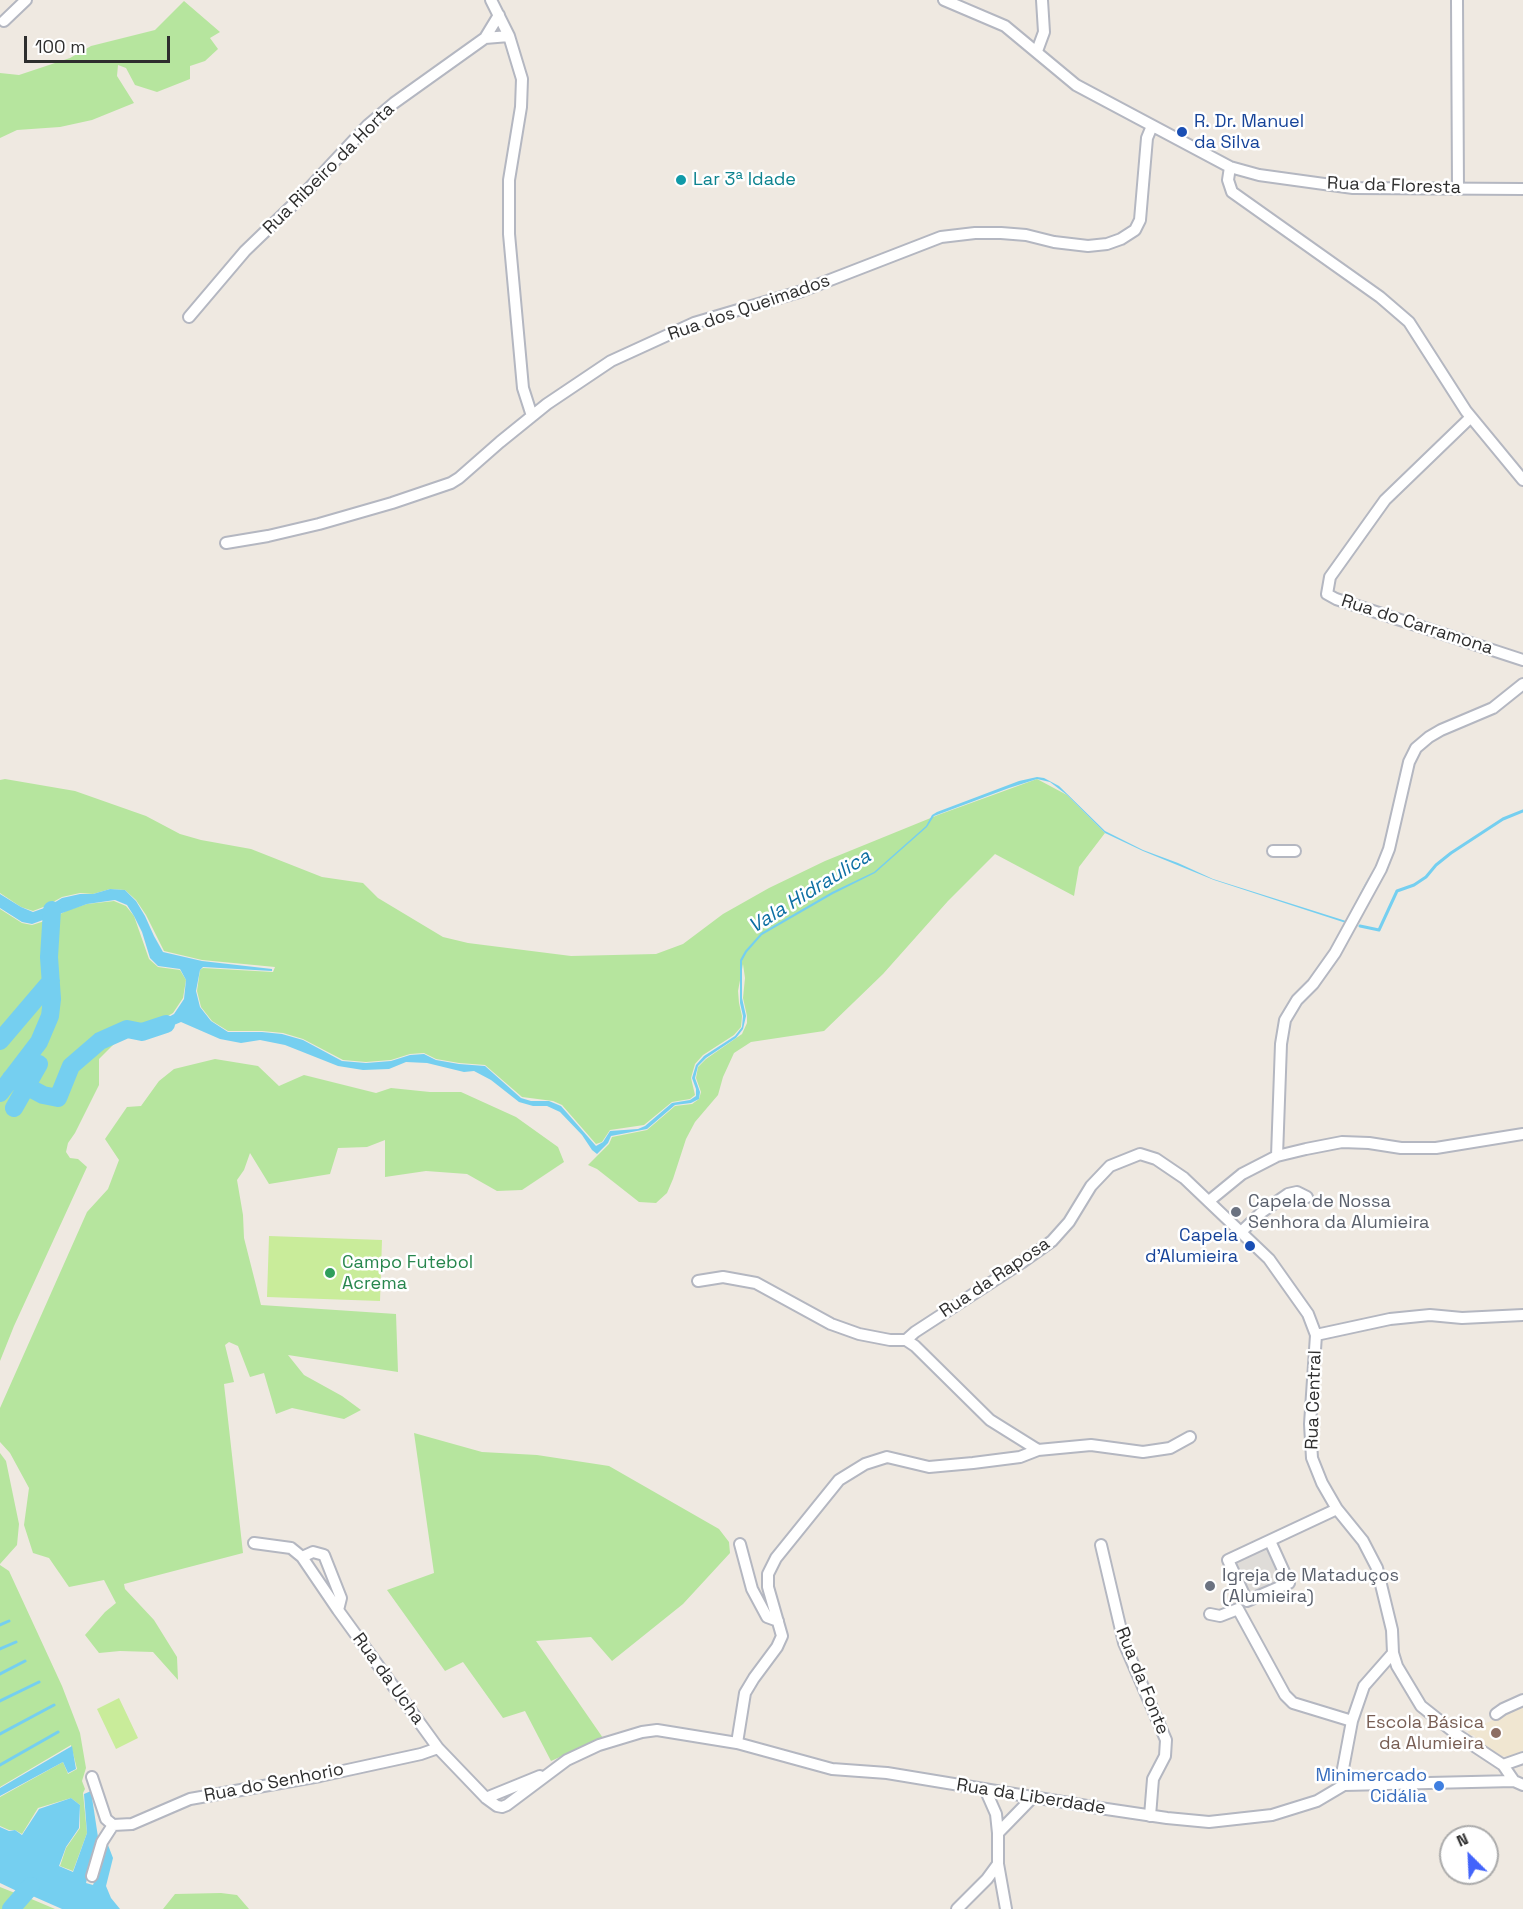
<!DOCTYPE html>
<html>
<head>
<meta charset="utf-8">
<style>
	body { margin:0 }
	#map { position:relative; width:1523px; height:1909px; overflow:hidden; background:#efe9e1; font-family:"Space Grotesk",sans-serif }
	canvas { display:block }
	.north { position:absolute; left:1439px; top:1825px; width:60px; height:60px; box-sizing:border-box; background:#fff; border:2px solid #ababab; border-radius:50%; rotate:336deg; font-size:16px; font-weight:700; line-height:24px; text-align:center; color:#2e2e2e }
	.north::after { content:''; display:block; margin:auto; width:21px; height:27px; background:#4264fb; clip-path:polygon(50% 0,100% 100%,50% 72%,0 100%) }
	.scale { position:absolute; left:24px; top:36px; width:146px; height:27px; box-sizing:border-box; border:3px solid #2e2e2e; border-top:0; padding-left:8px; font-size:18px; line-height:21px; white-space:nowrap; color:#2e2e2e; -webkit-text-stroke:4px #fff; paint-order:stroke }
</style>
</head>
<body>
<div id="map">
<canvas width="1523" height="1909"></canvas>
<div class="north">N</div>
<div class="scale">100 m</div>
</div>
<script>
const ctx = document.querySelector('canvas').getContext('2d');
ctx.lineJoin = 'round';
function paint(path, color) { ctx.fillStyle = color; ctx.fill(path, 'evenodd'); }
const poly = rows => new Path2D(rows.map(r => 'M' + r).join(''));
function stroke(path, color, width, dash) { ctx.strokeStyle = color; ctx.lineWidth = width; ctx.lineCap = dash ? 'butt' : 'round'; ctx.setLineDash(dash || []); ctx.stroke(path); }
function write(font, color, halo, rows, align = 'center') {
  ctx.font = font + ' "Space Grotesk",sans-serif'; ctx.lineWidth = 5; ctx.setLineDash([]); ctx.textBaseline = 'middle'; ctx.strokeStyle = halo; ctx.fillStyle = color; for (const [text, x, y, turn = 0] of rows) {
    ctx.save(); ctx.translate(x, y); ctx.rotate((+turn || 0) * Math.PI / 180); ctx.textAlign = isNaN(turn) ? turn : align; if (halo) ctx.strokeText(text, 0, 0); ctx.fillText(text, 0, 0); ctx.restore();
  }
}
paint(poly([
	[1523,1707,1523,1751,1508,1757,1502,1756,1478,1742,1474,1735,1469,1736,1468,1731]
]), '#f0e6d1');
paint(poly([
	[184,1,220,32,210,38,218,49,205,61,190,66,190,79,157,92,135,85,126,68,118,65,117,76,134,103,92,120,60,127,17,130,0,138,0,73,19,75,70,58,91,46,155,30],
	[5,779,75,791,146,816,180,834,201,840,251,849,322,877,363,883,378,898,443,937,468,943,571,956,656,954,683,944,723,914,769,888,825,861,938,815,1037,779,1067,795,1105,833,1079,867,1074,896,995,854,948,901,883,974,824,1031,751,1042,734,1053,723,1077,718,1095,695,1122,686,1139,673,1179,667,1193,656,1203,639,1202,597,1169,588,1165,609,1144,612,1137,647,1130,675,1106,692,1104,699,1099,701,1092,696,1078,698,1067,706,1059,742,1034,747,1023,747,1016,743,998,745,978,743,964,738,991,739,1003,742,1016,741,1027,734,1035,703,1055,695,1064,691,1078,695,1095,690,1099,672,1102,644,1125,610,1130,602,1142,596,1144,562,1105,553,1101,522,1097,485,1065,459,1063,436,1059,424,1053,410,1054,391,1060,366,1062,343,1060,303,1039,283,1033,262,1031,228,1031,212,1021,201,1007,197,991,200,970,203,968,273,972,275,967,202,960,164,951,146,915,136,900,125,890,110,889,93,894,80,893,62,897,46,906,33,911,21,907,0,893,0,780],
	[114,901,126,906,134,916,149,959,158,967,180,970,186,980,183,998,173,1013,139,1033,117,1041,99,1059,99,1085,75,1133,68,1143,66,1152,70,1158,78,1159,87,1167,14,1326,0,1361,0,909,22,923,32,925,51,919,68,910,87,904],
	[215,1059,258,1066,279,1086,304,1075,376,1093,391,1088,430,1092,461,1092,516,1117,558,1147,564,1162,522,1190,497,1191,467,1174,426,1171,385,1177,385,1140,367,1147,338,1148,330,1174,269,1184,250,1153,244,1170,237,1180,243,1215,244,1238,261,1305,396,1314,398,1372,288,1355,304,1375,342,1396,361,1410,344,1419,292,1408,276,1414,264,1373,250,1377,238,1346,229,1342,225,1345,234,1382,224,1384,243,1553,124,1584,125,1589,154,1620,177,1657,178,1680,153,1652,120,1651,99,1653,85,1635,105,1612,116,1603,104,1580,69,1587,49,1558,33,1553,24,1525,29,1488,10,1453,0,1442,0,1408,87,1212,108,1189,119,1160,105,1139,127,1107,141,1106,159,1081,174,1069],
	[414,1433,482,1452,537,1455,609,1466,719,1529,729,1542,730,1553,683,1604,612,1661,591,1637,536,1641,603,1738,551,1761,525,1711,503,1718,463,1662,445,1671,387,1590,434,1573],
	[0,1453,6,1461,19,1524,17,1545,0,1564],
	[0,1565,9,1571,62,1686,80,1733,86,1768,82,1781,85,1789,83,1793,87,1833,73,1871,60,1866,66,1848,80,1828,80,1805,71,1798,38,1808,22,1834,15,1830,9,1830,0,1826,0,1797,63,1762,68,1774,77,1769,71,1745,0,1787],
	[0,1887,15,1893,13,1902,18,1905,29,1898,55,1909,0,1909],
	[221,1893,237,1895,249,1909,163,1909,175,1894]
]), '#b6e59e');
paint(poly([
	[269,1236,382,1240,380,1301,267,1297],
	[119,1698,138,1738,116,1749,97,1709]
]), '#c9ec9a');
paint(poly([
	[1274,1533,1296,1585,1245,1607,1221,1559]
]), '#dfdcd8');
paint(poly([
	[1037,777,1044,778,1059,786,1105,831,1143,850,1178,863,1213,879,1346,921,1369,876,1346,923,1214,880,1143,851,1105,833,1067,795,1050,782,1037,779,1009,788,934,816,927,827,875,873,833,894,762,935,747,952,742,961,742,998,746,1016,743,1029,736,1038,706,1058,698,1066,695,1078,700,1092,699,1099,691,1103,675,1105,647,1129,611,1136,608,1143,597,1154,592,1150,582,1135,560,1112,547,1106,533,1106,519,1102,491,1080,474,1071,464,1072,427,1063,406,1062,389,1069,363,1070,338,1066,285,1045,260,1040,241,1043,220,1039,181,1022,167,1028,142,1032,174,1014,184,999,186,980,180,969,158,966,150,958,142,932,134,916,127,905,115,900,87,904,32,924,22,922,0,908,0,894,21,907,33,912,47,907,62,898,80,894,93,894,110,889,125,890,136,901,145,916,154,936,163,952,202,961,272,969,272,971,203,967,200,970,196,991,200,1007,211,1021,228,1032,262,1032,282,1034,303,1040,342,1061,366,1063,391,1061,410,1055,424,1054,436,1060,459,1064,485,1066,521,1098,531,1101,549,1101,561,1106,596,1146,603,1142,610,1131,638,1129,645,1126,672,1103,690,1100,696,1096,696,1089,692,1078,696,1065,704,1056,735,1036,742,1027,743,1016,740,1003,740,960,745,951,761,933,832,892,874,872,926,826,932,815,937,812,1019,781],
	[72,1746,76,1769,68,1773,63,1762,0,1796,0,1788],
	[91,1791,98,1837,86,1883,93,1885,108,1845,113,1858,106,1886,111,1898,120,1909,62,1909,28,1894,17,1904,21,1893,0,1883,0,1827,9,1831,15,1830,22,1835,39,1809,71,1798,80,1805,79,1828,66,1847,59,1866,73,1872,87,1833,84,1794]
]), '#75cff0');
stroke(poly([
	[1360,926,1379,930,1397,891,1414,885,1426,877,1436,865,1451,853,1503,819,1523,811],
	[0,1625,9,1621],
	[0,1649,16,1642],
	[0,1674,25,1661],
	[0,1701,39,1682],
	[0,1734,54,1705],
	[0,1765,58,1732]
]), '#75cff0', 3);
stroke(poly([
	[0,1041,51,981],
	[11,1078,43,1095,58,1098,71,1066,100,1041,127,1029,142,1032,166,1024],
	[0,1093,39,1042,50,1016,52,999,49,957,52,910],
	[14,1108,39,1064],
	[11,1909,31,1886]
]), '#75cff0', 18);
const minor = poly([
	[491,0,509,36,522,79,521,107,509,180,509,234,523,388,532,416],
	[944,0,1005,26,1076,85,1230,167,1259,175,1353,188,1523,189],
	[1457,0,1458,189],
	[4,21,26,0],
	[485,38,509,36],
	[1037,51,1044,32,1042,0],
	[1230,167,1228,180,1232,192,1380,297,1409,322,1466,411,1523,480],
	[189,317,245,251,301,197,368,125,394,103,485,38,499,15],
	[1471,417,1385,500,1330,577,1327,594,1336,599,1523,660],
	[226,543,268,536,319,524,392,503,451,483,459,478,500,442,547,404,611,361,694,323,799,292,941,237,975,233,1001,233,1026,235,1054,242,1088,246,1107,244,1121,239,1135,230,1140,220,1147,138,1152,126],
	[1273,851,1295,851],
	[1277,1156,1281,1044,1285,1020,1297,1000,1313,984,1335,953,1381,869,1389,849,1409,762,1416,748,1429,737,1441,730,1493,708,1523,684],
	[1209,1201,1242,1174,1277,1156,1306,1149,1342,1142,1369,1143,1401,1148,1436,1148,1523,1134],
	[1241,1232,1262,1212,1288,1194,1297,1192,1307,1197],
	[698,1281,723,1277,756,1283,831,1324,859,1334,890,1340,906,1340],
	[1316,1335,1390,1319,1430,1315,1462,1318,1523,1315],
	[906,1340,915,1332,1021,1263,1052,1241,1069,1222,1091,1186,1110,1166,1140,1154,1156,1159,1184,1178,1269,1259,1308,1314,1316,1335,1310,1424,1312,1458,1322,1483,1337,1509,1363,1541,1377,1568,1392,1630,1393,1653,1397,1666,1421,1706,1459,1736,1503,1765,1514,1781],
	[906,1340,915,1346,990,1420,1038,1450],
	[1270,1541,1289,1583,1247,1601,1228,1560,1337,1509],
	[254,1543,291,1548,302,1557,338,1610,438,1748,486,1798,497,1806,502,1807,507,1805,567,1760,599,1745,642,1732,657,1730,737,1743,832,1769,887,1773,1093,1807,1167,1818,1209,1822,1272,1815,1317,1801,1344,1785,1514,1781,1523,1785],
	[740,1544,752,1589,767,1617,778,1621],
	[1101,1545,1124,1643,1166,1740,1165,1756,1153,1779,1150,1816],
	[302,1557,313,1552,324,1555,341,1598,338,1610],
	[1210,1614,1220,1616,1238,1609,1285,1695,1293,1703,1352,1721],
	[1496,1714,1503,1709,1523,1700],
	[737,1743,745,1693,754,1678,777,1647,782,1636,768,1587,768,1574,776,1558,839,1480,865,1464,887,1457,929,1467,973,1463,1020,1457,1038,1450,1091,1445,1143,1452,1170,1448,1190,1437],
	[1503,1765,1523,1758],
	[92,1777,106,1819,113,1825,132,1824,190,1799,320,1776,421,1754,438,1748],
	[1344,1785,1342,1774,1352,1721,1364,1686,1393,1653],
	[985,1789,996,1814,998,1833,998,1864,1006,1909],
	[486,1798,540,1776],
	[998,1833,1034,1796],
	[92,1876,102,1842,113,1825],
	[957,1909,987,1879,998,1864]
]);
stroke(minor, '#b4b7c1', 14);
stroke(minor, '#fff', 10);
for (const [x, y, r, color] of [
	[1182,132,6,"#1a4fb4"],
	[681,180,6,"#0f9aa8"],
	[1236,1212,6,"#6b7280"],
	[1250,1246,6,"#1a4fb4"],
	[330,1273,6,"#2e9e5b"],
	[1210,1586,6,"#6b7280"],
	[1496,1733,6,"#8d6e63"],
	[1439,1786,6,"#3f7fe0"]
]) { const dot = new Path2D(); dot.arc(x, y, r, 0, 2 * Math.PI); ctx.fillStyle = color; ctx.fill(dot); stroke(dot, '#fff', 2); }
write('18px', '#164399', '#fff', [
	["R. Dr. Manuel",1194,122],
	["da Silva",1194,143],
	["Capela",1238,1236,"right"],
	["d'Alumieira",1238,1257,"right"]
], 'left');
write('18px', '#2e2e2e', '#fff', [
	["Rua Ribeiro da Horta",329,169,-45],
	["Rua da Floresta",1394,186,2],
	["Rua dos Queimados",749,308,-19],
	["Rua do Carramona",1417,625,18],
	["Rua da Raposa",995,1278,-34],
	["Rua Central",1314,1400,-88],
	["Rua da Ucha",388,1679,54],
	["Rua da Fonte",1142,1681,68],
	["Rua do Senhorio",274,1783,-11],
	["Rua da Liberdade",1031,1797,9]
]);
write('18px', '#0d838f', '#fff', [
	["Lar 3ª Idade",693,180]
], 'left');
write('18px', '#5b616d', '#fff', [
	["Capela de Nossa",1248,1202],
	["Senhora da Alumieira",1248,1223],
	["Igreja de Mataduços",1222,1576],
	["(Alumieira)",1222,1597]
], 'left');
write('18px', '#27864d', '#fff', [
	["Campo Futebol",342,1263],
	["Acrema",342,1284]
], 'left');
write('18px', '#785e54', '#fff', [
	["Escola Básica",1484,1723],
	["da Alumieira",1484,1744]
], 'right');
write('18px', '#366cbe', '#fff', [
	["Minimercado",1427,1776],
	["Cidália",1427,1797]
], 'right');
write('italic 20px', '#0d6fa3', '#fff', [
	["Vala Hidraulica",810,892,-32]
]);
</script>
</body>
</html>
